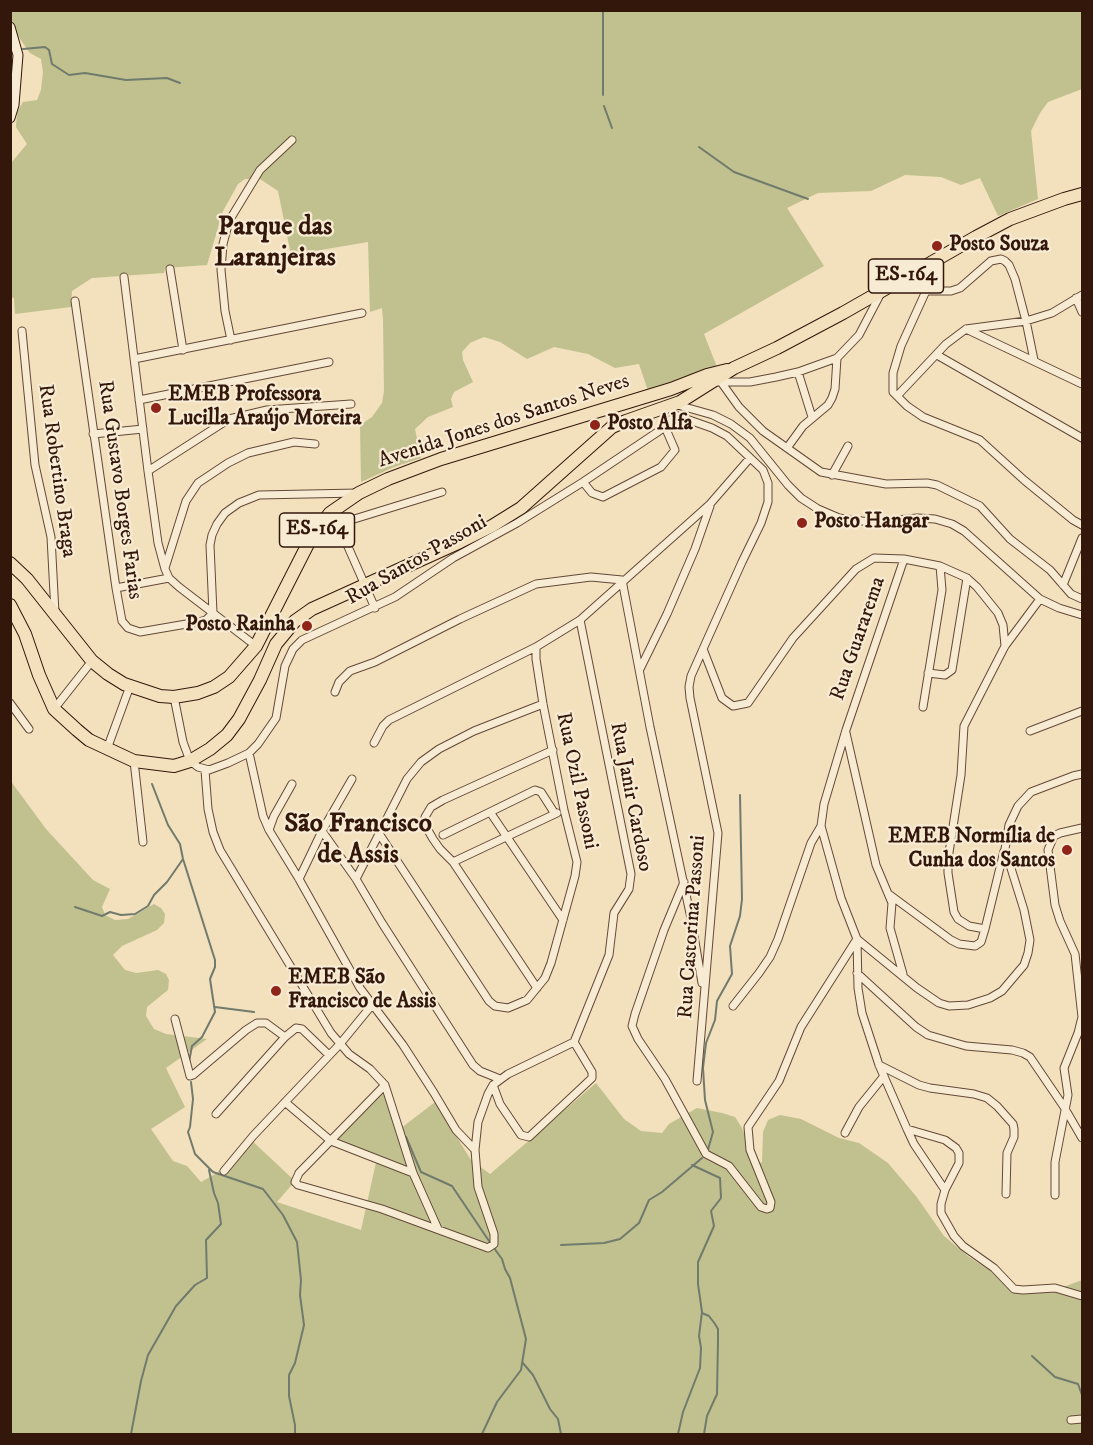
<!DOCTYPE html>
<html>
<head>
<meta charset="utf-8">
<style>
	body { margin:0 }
	#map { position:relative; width:1093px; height:1445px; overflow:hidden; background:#f3e0bd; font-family:"IM FELL DW Pica",serif }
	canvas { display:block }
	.frame { position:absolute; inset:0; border:12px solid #33170b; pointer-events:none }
</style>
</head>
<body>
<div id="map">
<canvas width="1093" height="1445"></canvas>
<div class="frame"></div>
</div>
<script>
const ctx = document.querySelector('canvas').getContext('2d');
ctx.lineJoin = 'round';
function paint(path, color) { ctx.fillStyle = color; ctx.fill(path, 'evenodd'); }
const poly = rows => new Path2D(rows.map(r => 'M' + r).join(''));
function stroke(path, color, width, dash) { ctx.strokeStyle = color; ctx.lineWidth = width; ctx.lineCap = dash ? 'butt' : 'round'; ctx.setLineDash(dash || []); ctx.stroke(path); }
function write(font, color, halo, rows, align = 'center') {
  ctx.font = font + ' "IM FELL DW Pica",serif'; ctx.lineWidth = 4.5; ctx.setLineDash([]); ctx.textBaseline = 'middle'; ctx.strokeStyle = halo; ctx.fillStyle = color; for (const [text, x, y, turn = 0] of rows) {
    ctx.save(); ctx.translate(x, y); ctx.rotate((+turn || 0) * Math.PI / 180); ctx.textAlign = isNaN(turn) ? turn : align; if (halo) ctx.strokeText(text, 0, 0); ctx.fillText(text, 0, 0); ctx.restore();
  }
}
paint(poly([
	[11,10,1082,11,1082,89,1048,102,1040,113,1031,131,1038,199,998,216,980,178,961,185,941,177,905,175,871,191,818,193,787,208,824,266,704,334,717,367,648,391,639,364,615,368,588,354,554,347,527,359,500,342,484,337,479,339,470,343,462,352,463,360,473,382,454,392,451,399,453,407,428,417,415,429,421,458,394,467,361,482,360,425,372,417,382,403,384,391,383,320,382,308,370,312,368,242,291,255,278,191,260,179,245,179,238,184,223,211,207,265,165,268,164,273,92,278,72,291,71,307,15,314,14,298,10,297,11,163,27,144,16,127,17,112,23,102,37,100,41,90,43,72,41,59,30,53,11,26],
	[10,780,46,829,93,880,110,889,102,907,105,915,115,920,128,919,154,904,161,908,165,914,164,923,157,930,122,946,113,955,125,970,136,973,158,970,166,974,169,980,168,990,147,1007,146,1016,154,1029,166,1034,207,1039,166,1068,185,1107,151,1129,173,1161,187,1166,201,1182,217,1173,249,1138,295,1181,277,1202,361,1230,377,1158,335,1142,384,1091,400,1129,435,1102,471,1160,490,1174,596,1083,624,1119,641,1131,662,1133,669,1124,697,1108,722,1113,735,1117,742,1128,757,1164,762,1162,763,1132,768,1120,780,1115,801,1119,839,1138,859,1143,888,1163,916,1196,944,1236,969,1257,991,1271,1013,1292,1047,1286,1066,1286,1082,1280,1082,1434,11,1434]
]), '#c0c18e');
stroke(poly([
	[10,49,12,49],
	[23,49,45,47,49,50,52,64,69,75,85,73,126,80,167,78,180,83],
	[603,95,603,10],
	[604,106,612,128],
	[699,147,734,172,808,199],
	[152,784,168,825,180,844,183,859,215,960,215,967,210,979,215,1012,202,1037,192,1046,189,1062],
	[75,907,102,916,110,912,121,915,135,914,148,906,154,895,167,882,183,859],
	[215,1007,254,1012],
	[191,1082,193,1099,190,1127,188,1132,195,1154,213,1172,263,1189,283,1215,297,1242,301,1280,300,1295,304,1325,295,1363,289,1375,289,1396,295,1425,295,1434],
	[406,1137,421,1172,452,1186,489,1241],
	[707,1153,713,1132,705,1100,703,1068,706,1043,715,1020,717,1001,732,974,730,946,740,916,742,899,740,795],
	[561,1245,604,1243,620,1239,639,1223,649,1200,662,1192,702,1158],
	[702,1313,709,1316,715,1324,718,1329,718,1340,717,1394,707,1416,704,1434],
	[1032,1356,1055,1377,1078,1384,1082,1395],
	[522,1362,533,1375,550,1409,558,1419,561,1434],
	[131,1434,141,1381,148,1355,176,1306,195,1285,207,1278,206,1240,221,1224,218,1203,214,1193,209,1170],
	[482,1434,497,1402,521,1370,526,1339,510,1278,505,1269,502,1259,494,1248],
	[678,1434,683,1412,700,1368,701,1348,699,1336,702,1312,698,1284,698,1262,714,1226,711,1211,721,1198,720,1178,692,1165]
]), '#717b6d', 2);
const street = poly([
	[936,262,926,291,901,346,893,373,893,392,907,406,923,417,980,440,1024,480,1073,520,1082,525],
	[170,269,183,350],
	[124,277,148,471,158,543,165,569,169,578,179,587,256,646],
	[926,291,951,291,960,288,991,261,1001,259,1005,261,1009,265,1015,279,1026,321,1034,360],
	[1076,298,1082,312],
	[75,301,116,588,122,621,128,628,140,632,198,622,206,620,213,613,210,545,212,535,217,524,225,513,239,503,259,495,358,493],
	[966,329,1082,384],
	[22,331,35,465,51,537,55,613],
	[231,340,225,311,221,270,223,244,229,221,260,170,292,140],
	[937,355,1082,438],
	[134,359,362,313],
	[798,372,812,417],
	[717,382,750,382,776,377,798,372,837,358,859,335,881,293],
	[721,382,739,407,763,431,821,472,886,484,927,483,937,485,980,506,1010,539,1050,570,1071,594,1082,599],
	[897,396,946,344,966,329,1026,321,1052,313,1082,295],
	[139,400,329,362],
	[674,404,713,415,731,424,750,438,788,485,801,498,818,509,839,518,862,521,878,522,917,518,935,519,952,524,964,531,1040,599,1059,608,1082,615],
	[675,415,712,428,727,436,763,470,768,483,768,502,761,523,742,562,703,649,691,676,689,687,690,698,718,833,697,1081],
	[93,434,143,429],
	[787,448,803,426,828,405,832,398,835,389,837,358],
	[148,471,229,419,267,410,351,404],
	[832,475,848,446],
	[583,482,592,493,603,497,661,467,675,450,665,427],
	[330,513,338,524,375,608],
	[338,524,442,492],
	[904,559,846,730,824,804,821,826,841,898,857,939,858,988,862,1013,879,1065,907,1129,914,1144,945,1190,941,1204,941,1213,954,1236,963,1246,994,1268,1014,1289,1023,1290,1055,1288,1082,1296],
	[165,568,186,501,198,483,228,463,248,453,294,442,315,444],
	[622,580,650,727,691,918,702,983],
	[1063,585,1082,538],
	[116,588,169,578],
	[703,649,722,698,733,706,748,703,793,638,856,569,874,558,904,559,940,566,967,578,977,587,998,613,1003,625,1005,646],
	[640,669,667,614,695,549,710,506],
	[928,673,945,675,952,670,967,578],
	[335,692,339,682,350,671,375,662,460,619,536,584,591,577,622,580],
	[174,697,183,742,190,761,198,767,209,770,228,763,249,753,258,744,276,718,285,666,293,649,302,640,395,597,453,558,517,523,583,482,665,427,675,415],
	[10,703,29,729],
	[923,707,942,590,940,566],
	[54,709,92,661],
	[1030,731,1082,711],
	[846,733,876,865,892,903,890,928,903,974],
	[374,743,383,726,389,720,536,647,580,620,710,504,750,458],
	[107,749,130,686],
	[249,753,263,816,269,830,299,879,360,988,403,1045,434,1093,456,1130,475,1150],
	[134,761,143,842],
	[205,770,208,809,213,832,220,850,331,1033,349,1054,370,1069,385,1085,413,1173,438,1229],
	[490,812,563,920],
	[269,830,274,816,292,784],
	[322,831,356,879,382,923,473,1065,480,1071,500,1079],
	[380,835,489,1001,495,1006,508,1008,527,1000,545,978,551,963,575,876,577,862,564,810,543,704,536,659,536,647],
	[443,835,535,790,541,792,555,814],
	[453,862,557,813],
	[299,879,322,831,352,779],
	[356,879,407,779,421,762,439,749,474,731,543,704],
	[684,882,664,930,635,1014,632,1026,638,1039,665,1079,706,1154,729,1166,761,1207,767,1209,770,1208,771,1202,750,1150,748,1127,779,1081,801,1027,857,939,917,988,939,1003,949,1006,968,1005,990,998,1002,991,1024,965,1028,953,1030,940,1024,910,1005,849,1009,825,1018,806,1031,792,1073,776,1082,774],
	[890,895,951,940,959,944,975,946,981,942,985,929,1004,851],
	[985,929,969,926,958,919,954,912,948,873,948,859,961,775,964,726,1005,646,1040,599],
	[857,973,916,1027,928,1035,966,1046,1012,1050,1023,1053,1030,1057,1064,1107,1082,1138],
	[537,988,453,862,440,849,433,839,429,832,425,817,431,807,443,800,553,750],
	[733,1006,759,973,770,957,778,939,811,843,821,826],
	[175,1019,190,1076,193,1075,246,1030,257,1023,266,1023,285,1037,296,1028,302,1029,329,1055],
	[574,1042,609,955,614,913,629,889,631,874,580,620],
	[879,1065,919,1085,930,1088,974,1094,987,1098,997,1106,1013,1124,1014,1129,1014,1137,1007,1153,1006,1194],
	[385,1085,299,1173,295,1182,298,1185,382,1209,488,1248,494,1244,494,1234,478,1187,475,1150,478,1122,488,1094,493,1085,508,1074,574,1042],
	[493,1085,500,1104,521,1135,529,1137,592,1078,592,1072,574,1042],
	[285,1102,331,1141,413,1173],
	[216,1114,285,1037],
	[907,1129,945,1140,956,1148,959,1153,959,1163,945,1190],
	[845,1133,859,1107,884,1076],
	[224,1171,253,1136,340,1044,372,1005],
	[1055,1195,1055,1162,1068,1095,1064,1068,1078,1033,1082,1017,1075,954,1060,921,1055,905,1048,850,1054,836,1060,833,1082,828],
	[1071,1420,1082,1419]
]);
const secondary = poly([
	[10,27,18,55,14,105,10,118]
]);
const highway = poly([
	[10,563,27,579,92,661,108,674,124,684,160,696,174,697,198,693,214,687,229,677,256,646,311,538,330,513,359,493,388,479,441,459,671,389,707,375,727,370],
	[10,605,25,634,39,675,54,709,77,730,89,740,134,761,174,766,190,761,210,749,227,735,239,719,260,680,276,644,295,621,312,609,460,542,492,526,521,508,612,427,626,421,680,402,734,368,777,348,843,313,976,237,1010,219,1064,199,1082,194]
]);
stroke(street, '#634938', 9);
stroke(secondary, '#33170b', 11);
stroke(highway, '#33170b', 14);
stroke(street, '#f7ebd4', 7);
stroke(secondary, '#f7ebd4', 9);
stroke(highway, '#f3e0bd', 12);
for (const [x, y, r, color] of [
	[937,246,6,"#8f2418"],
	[156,408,6,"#8f2418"],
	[595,425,6,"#8f2418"],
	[802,523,6,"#8f2418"],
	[307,626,6,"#8f2418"],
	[1067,850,6,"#8f2418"],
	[276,991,6,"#8f2418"]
]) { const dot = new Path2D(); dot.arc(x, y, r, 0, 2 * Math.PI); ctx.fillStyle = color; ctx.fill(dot); stroke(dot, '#f7ebd4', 2); }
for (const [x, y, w] of [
	[906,276,75],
	[317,530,75]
]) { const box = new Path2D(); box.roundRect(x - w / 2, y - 17, w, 34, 4.5); ctx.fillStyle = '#f7ebd4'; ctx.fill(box); stroke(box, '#33170b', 1.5); }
write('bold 20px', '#33170b', null, [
	["ES-164",906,276],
	["ES-164",317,530]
]);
write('bold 21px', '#33170b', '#f7ebd4', [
	["Posto Souza",949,246],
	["EMEB Professora",168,396],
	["Lucilla Araújo Moreira",168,420],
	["Posto Alfa",607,425],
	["Posto Hangar",814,523],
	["Posto Rainha",295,626,"right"],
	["EMEB Normília de",1055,838,"right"],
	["Cunha dos Santos",1055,862,"right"],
	["EMEB São",288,979],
	["Francisco de Assis",288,1003]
], 'left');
write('21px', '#33170b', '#f7ebd4', [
	["Avenida Jones dos Santos Neves",504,422,-18],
	["Rua Robertino Braga",56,471,82],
	["Rua Gustavo Borges Farias",119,490,82],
	["Rua Santos Passoni",417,561,-30],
	["Rua Guararema",859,639,-71],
	["Rua Ozil Passoni",576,781,78],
	["Rua Janir Cardoso",630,797,79],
	["Rua Castorina Passoni",693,927,-86]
]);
write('bold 27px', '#33170b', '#f7ebd4', [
	["Parque das",275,228],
	["Laranjeiras",275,259],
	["São Francisco",358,825],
	["de Assis",358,856]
]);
</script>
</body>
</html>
